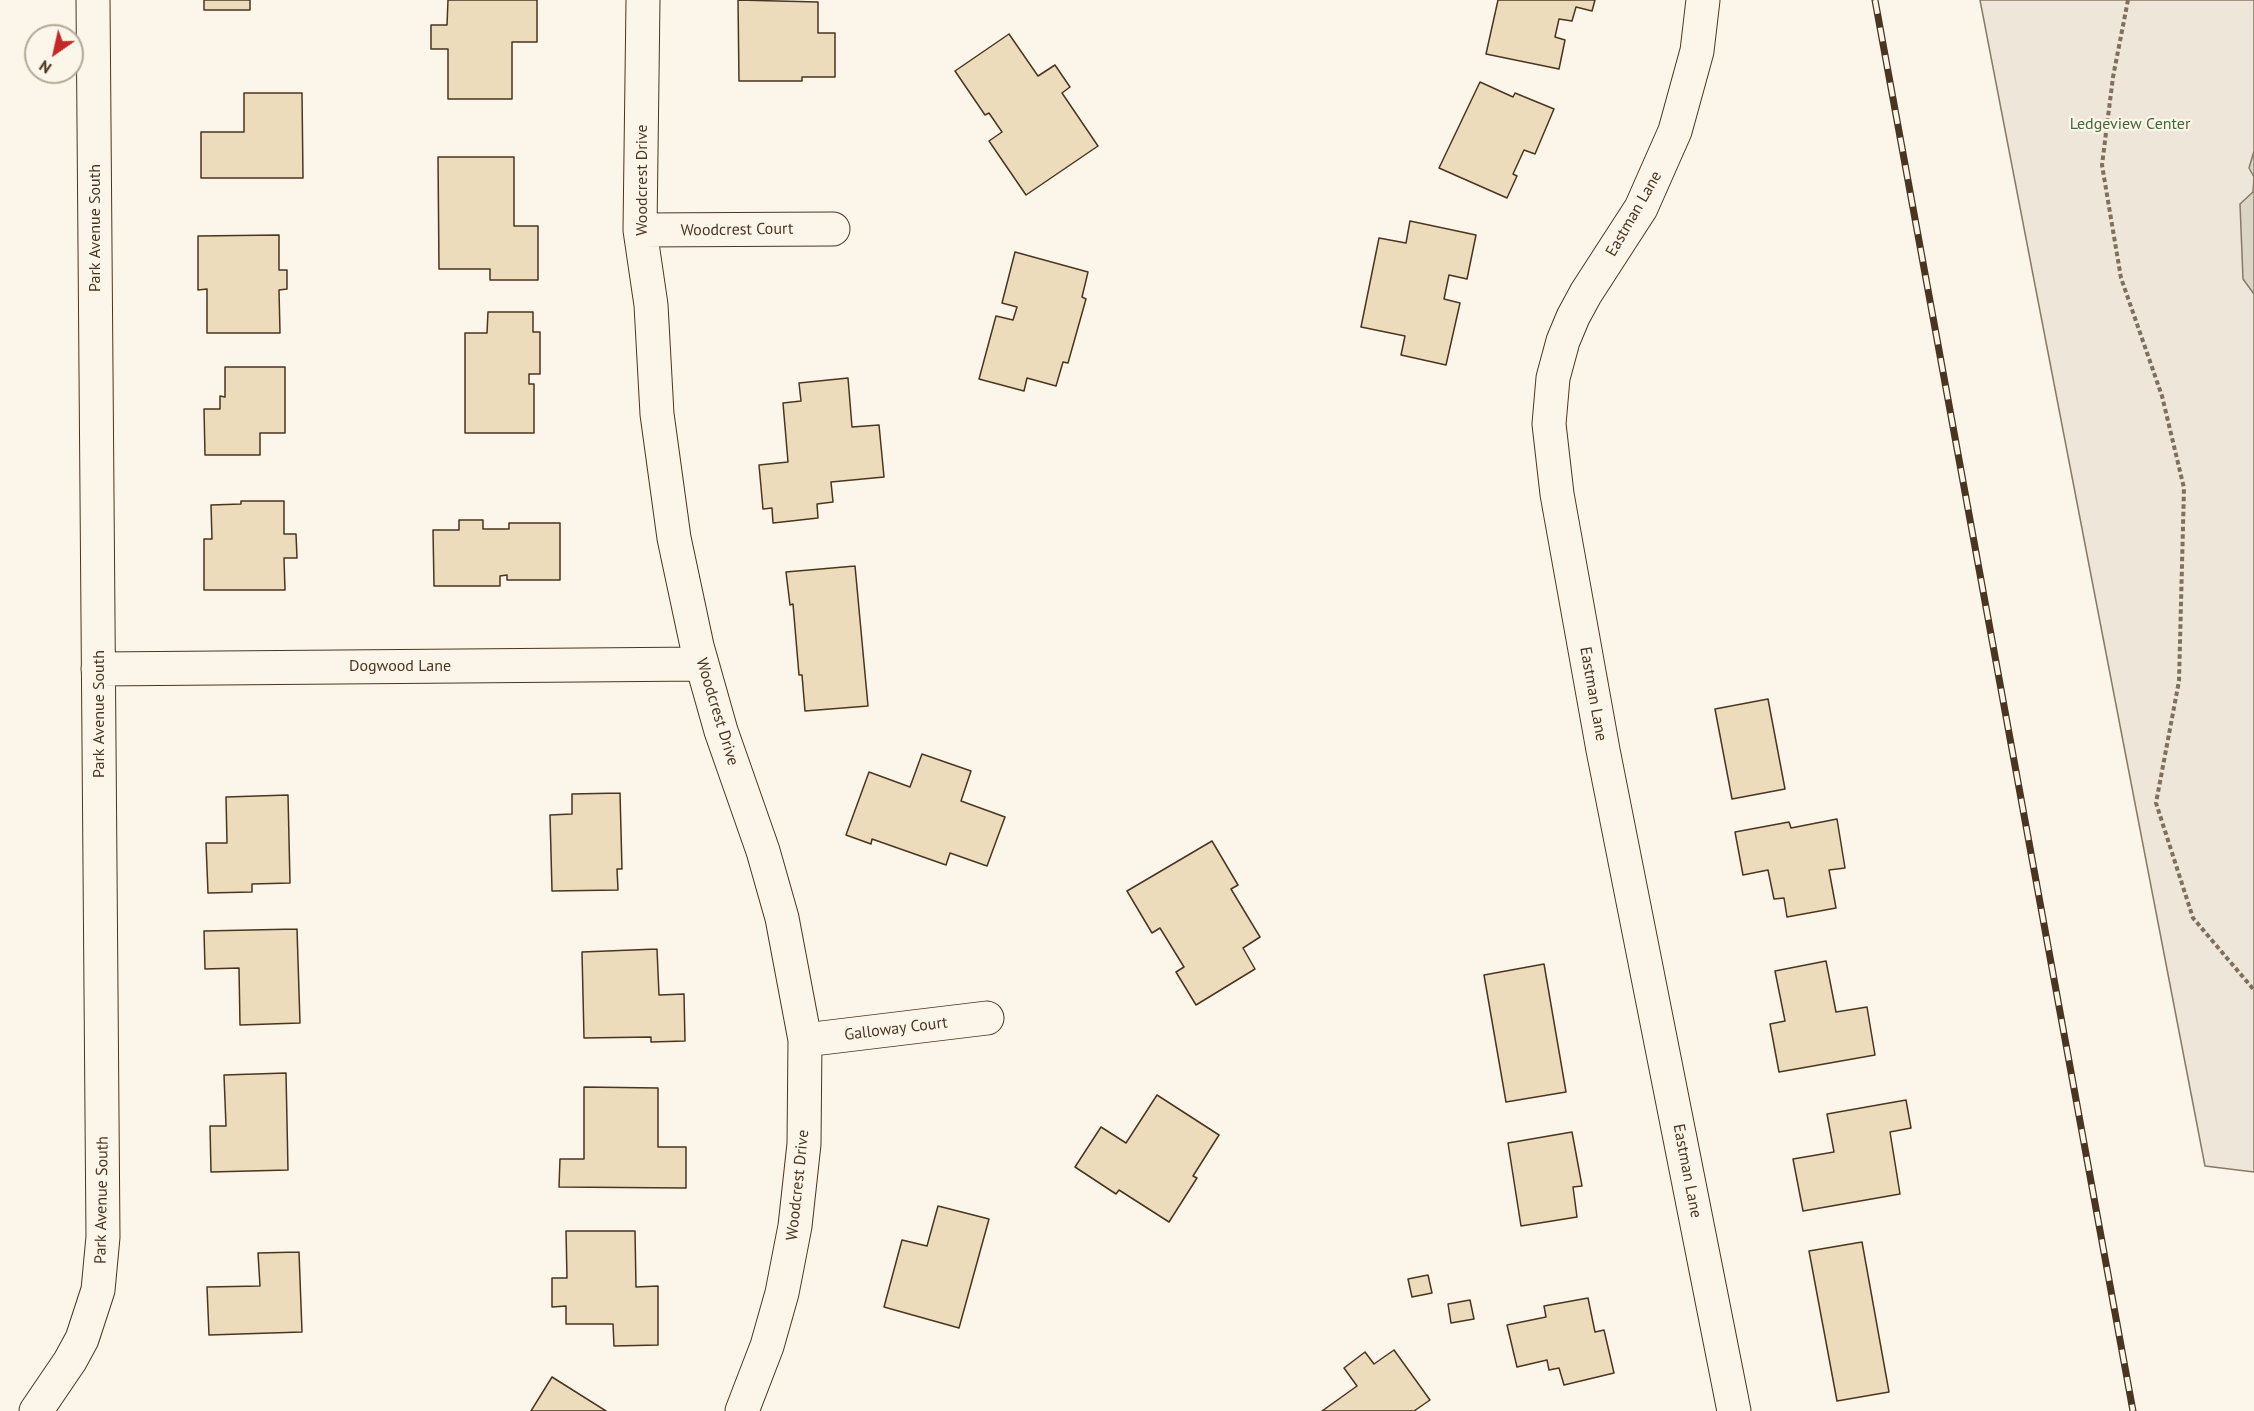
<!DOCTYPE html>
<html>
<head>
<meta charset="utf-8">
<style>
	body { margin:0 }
	#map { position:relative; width:2254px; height:1411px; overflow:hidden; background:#fbf6e9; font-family:"PT Sans",sans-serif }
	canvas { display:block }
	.north { position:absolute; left:24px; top:24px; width:60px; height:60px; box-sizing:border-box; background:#fbf6e9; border:2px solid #b4a999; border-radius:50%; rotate:214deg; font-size:16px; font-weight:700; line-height:24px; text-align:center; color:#4a3520 }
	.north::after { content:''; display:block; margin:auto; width:21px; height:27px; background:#c62828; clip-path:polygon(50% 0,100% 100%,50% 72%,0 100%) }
</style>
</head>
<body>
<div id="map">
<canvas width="2254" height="1411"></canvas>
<div class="north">N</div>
</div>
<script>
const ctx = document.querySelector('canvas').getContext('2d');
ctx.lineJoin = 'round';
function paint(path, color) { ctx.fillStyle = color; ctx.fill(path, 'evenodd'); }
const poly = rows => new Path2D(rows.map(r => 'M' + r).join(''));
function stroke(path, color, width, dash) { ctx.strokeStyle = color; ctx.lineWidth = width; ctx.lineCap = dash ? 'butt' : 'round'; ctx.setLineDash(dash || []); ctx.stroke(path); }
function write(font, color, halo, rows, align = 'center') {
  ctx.font = font + ' "PT Sans",sans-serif'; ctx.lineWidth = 4.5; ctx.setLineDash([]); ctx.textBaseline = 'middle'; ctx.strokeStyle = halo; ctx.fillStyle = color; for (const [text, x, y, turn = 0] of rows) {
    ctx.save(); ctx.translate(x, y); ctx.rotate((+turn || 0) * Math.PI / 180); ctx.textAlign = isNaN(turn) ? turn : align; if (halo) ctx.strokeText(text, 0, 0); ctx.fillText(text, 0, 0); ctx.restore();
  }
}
const green = poly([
	[1980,0,2254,0,2254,1172,2205,1166,1980,0]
]);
paint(green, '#ede6d9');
stroke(green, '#887966', 1.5);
const water = poly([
	[2254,151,2254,294,2243,279,2240,204,2253,192,2254,177,2249,168,2254,151]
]);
paint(water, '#dcd4c6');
stroke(water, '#887966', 1.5);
const building = poly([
	[204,0,250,0,250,10,204,10,204,0],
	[448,0,537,0,537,42,512,42,512,99,448,99,448,49,431,49,431,25,447,25,448,0],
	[738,0,818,2,818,33,835,33,835,77,802,77,802,81,739,81,738,0],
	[1498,0,1595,0,1592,11,1576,7,1572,21,1559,19,1555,37,1565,40,1559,69,1486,54,1498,0],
	[1009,34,1038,76,1055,65,1070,87,1062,93,1098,146,1026,195,989,141,1002,132,989,113,985,115,955,71,1009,34],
	[1480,82,1513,97,1515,93,1554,109,1535,154,1524,150,1513,174,1517,176,1507,198,1439,168,1480,82],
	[244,93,302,93,303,178,201,178,201,132,244,132,244,93],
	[438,157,514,157,514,226,538,226,538,280,490,280,490,269,439,269,438,157],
	[1410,221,1476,235,1467,279,1449,275,1444,299,1460,303,1446,365,1401,355,1405,336,1361,327,1379,238,1406,243,1410,221],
	[279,235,279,270,287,270,287,289,279,290,280,333,207,333,207,289,198,290,198,236,279,235],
	[1015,252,1088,272,1082,297,1086,299,1068,363,1063,362,1056,386,1027,378,1024,391,979,379,996,316,1013,320,1017,307,1002,303,1015,252],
	[488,312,533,312,533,332,540,332,540,374,529,374,529,384,534,384,534,433,465,433,465,333,487,333,488,312],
	[225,367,285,367,285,433,260,433,260,455,205,455,204,409,220,409,220,396,225,397,225,367],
	[848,378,852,427,879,425,884,477,831,482,833,502,817,504,818,518,773,523,772,508,763,509,759,465,788,462,783,403,801,401,799,383,848,378],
	[241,501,284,501,284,534,296,534,297,558,284,558,285,590,204,590,204,539,212,539,211,505,241,504,241,501],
	[459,520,483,520,483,529,509,529,509,523,560,523,560,580,507,580,507,575,500,576,500,586,434,586,433,530,459,530,459,520],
	[855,566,868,706,805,711,802,675,799,675,793,604,790,605,786,572,855,566],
	[1768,699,1785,789,1732,799,1715,709,1768,699],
	[922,754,971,771,961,801,1005,817,987,866,950,853,946,865,872,839,871,844,846,835,869,772,910,787,922,754],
	[620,793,622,869,617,869,618,890,552,891,550,815,572,814,572,794,620,793],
	[288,795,290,883,252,884,252,892,208,893,206,843,227,843,226,797,288,795],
	[1837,819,1845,868,1829,870,1836,908,1787,917,1784,898,1774,899,1768,870,1743,875,1735,832,1789,822,1791,828,1837,819],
	[1212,841,1238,885,1231,889,1260,937,1243,948,1255,969,1196,1005,1176,972,1184,967,1160,928,1152,933,1127,891,1212,841],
	[297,929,300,1023,240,1025,239,968,205,969,204,931,297,929],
	[657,949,659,995,684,994,685,1041,651,1042,651,1037,584,1038,582,952,657,949],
	[1826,961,1836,1012,1867,1007,1875,1055,1779,1072,1770,1024,1785,1021,1775,971,1826,961],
	[1544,964,1566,1092,1506,1102,1484,975,1544,964],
	[286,1073,288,1170,211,1172,210,1126,226,1126,224,1075,286,1073],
	[584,1087,658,1088,658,1147,686,1147,686,1188,559,1187,560,1159,584,1159,584,1087],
	[1157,1095,1219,1135,1193,1176,1197,1178,1169,1222,1119,1190,1116,1194,1075,1167,1101,1127,1126,1143,1157,1095],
	[1906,1100,1911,1128,1890,1132,1900,1194,1803,1211,1793,1159,1834,1152,1827,1114,1906,1100],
	[1572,1132,1582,1186,1573,1187,1577,1217,1521,1226,1508,1143,1572,1132],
	[938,1206,989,1219,959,1328,884,1307,902,1240,927,1246,938,1206],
	[566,1231,635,1231,636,1287,658,1286,658,1345,614,1346,613,1324,566,1324,566,1306,552,1307,552,1278,567,1278,566,1231],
	[1862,1242,1889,1392,1837,1401,1809,1251,1862,1242],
	[299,1252,302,1332,209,1335,207,1287,260,1286,258,1253,299,1252],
	[1428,1275,1432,1293,1412,1297,1408,1279,1428,1275],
	[1588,1298,1595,1332,1604,1330,1614,1373,1564,1385,1559,1368,1549,1370,1547,1360,1517,1367,1507,1325,1546,1317,1544,1306,1588,1298],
	[1470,1300,1474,1319,1451,1323,1448,1304,1470,1300],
	[1394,1350,1430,1400,1414,1411,1322,1411,1357,1386,1344,1368,1365,1352,1374,1364,1394,1350],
	[552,1377,606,1411,531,1411,552,1377]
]);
paint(building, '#ecdcbc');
stroke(building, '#4a3520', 1.5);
const street = poly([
	[643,0,640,230,651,305,657,414,674,538,697,646,721,731,763,851,782,918,805,1040,804,1144,795,1226,782,1293,767,1346,742,1411],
	[1703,0,1697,51,1675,131,1641,208,1586,293,1573,317,1563,341,1553,378,1549,424,1557,494,1603,750,1734,1411],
	[640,230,833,229],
	[98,669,702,664],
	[805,1040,987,1018],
	[36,1411,70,1361,82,1339,98,1290,103,1237,93,0]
]);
stroke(street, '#4a3520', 35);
stroke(poly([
	[2128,0,2113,77,2102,165,2121,278,2162,396,2184,488,2179,681,2156,803,2193,918,2254,990]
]), '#7f6f5c', 4, [4.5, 3]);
stroke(street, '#fbf6e9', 33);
const rail = poly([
	[1875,0,2133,1411]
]);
stroke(rail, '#4a3520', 7);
stroke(rail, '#fbf6e9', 4.5, [14]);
write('16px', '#436837', '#fbf6e9', [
	["Ledgeview Center",2130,124]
]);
write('16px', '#4a3520', '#fbf6e9', [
	["Woodcrest Drive",642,180,-90],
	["Eastman Lane",1634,214,-60],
	["Park Avenue South",95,228,-90],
	["Woodcrest Court",737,230,-1],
	["Dogwood Lane",400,666],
	["Eastman Lane",1593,694,80],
	["Woodcrest Drive",717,712,73],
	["Park Avenue South",99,714,-90],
	["Galloway Court",896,1029,-7],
	["Eastman Lane",1687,1171,79],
	["Woodcrest Drive",798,1185,-84],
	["Park Avenue South",102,1200,-89]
]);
</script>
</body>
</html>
